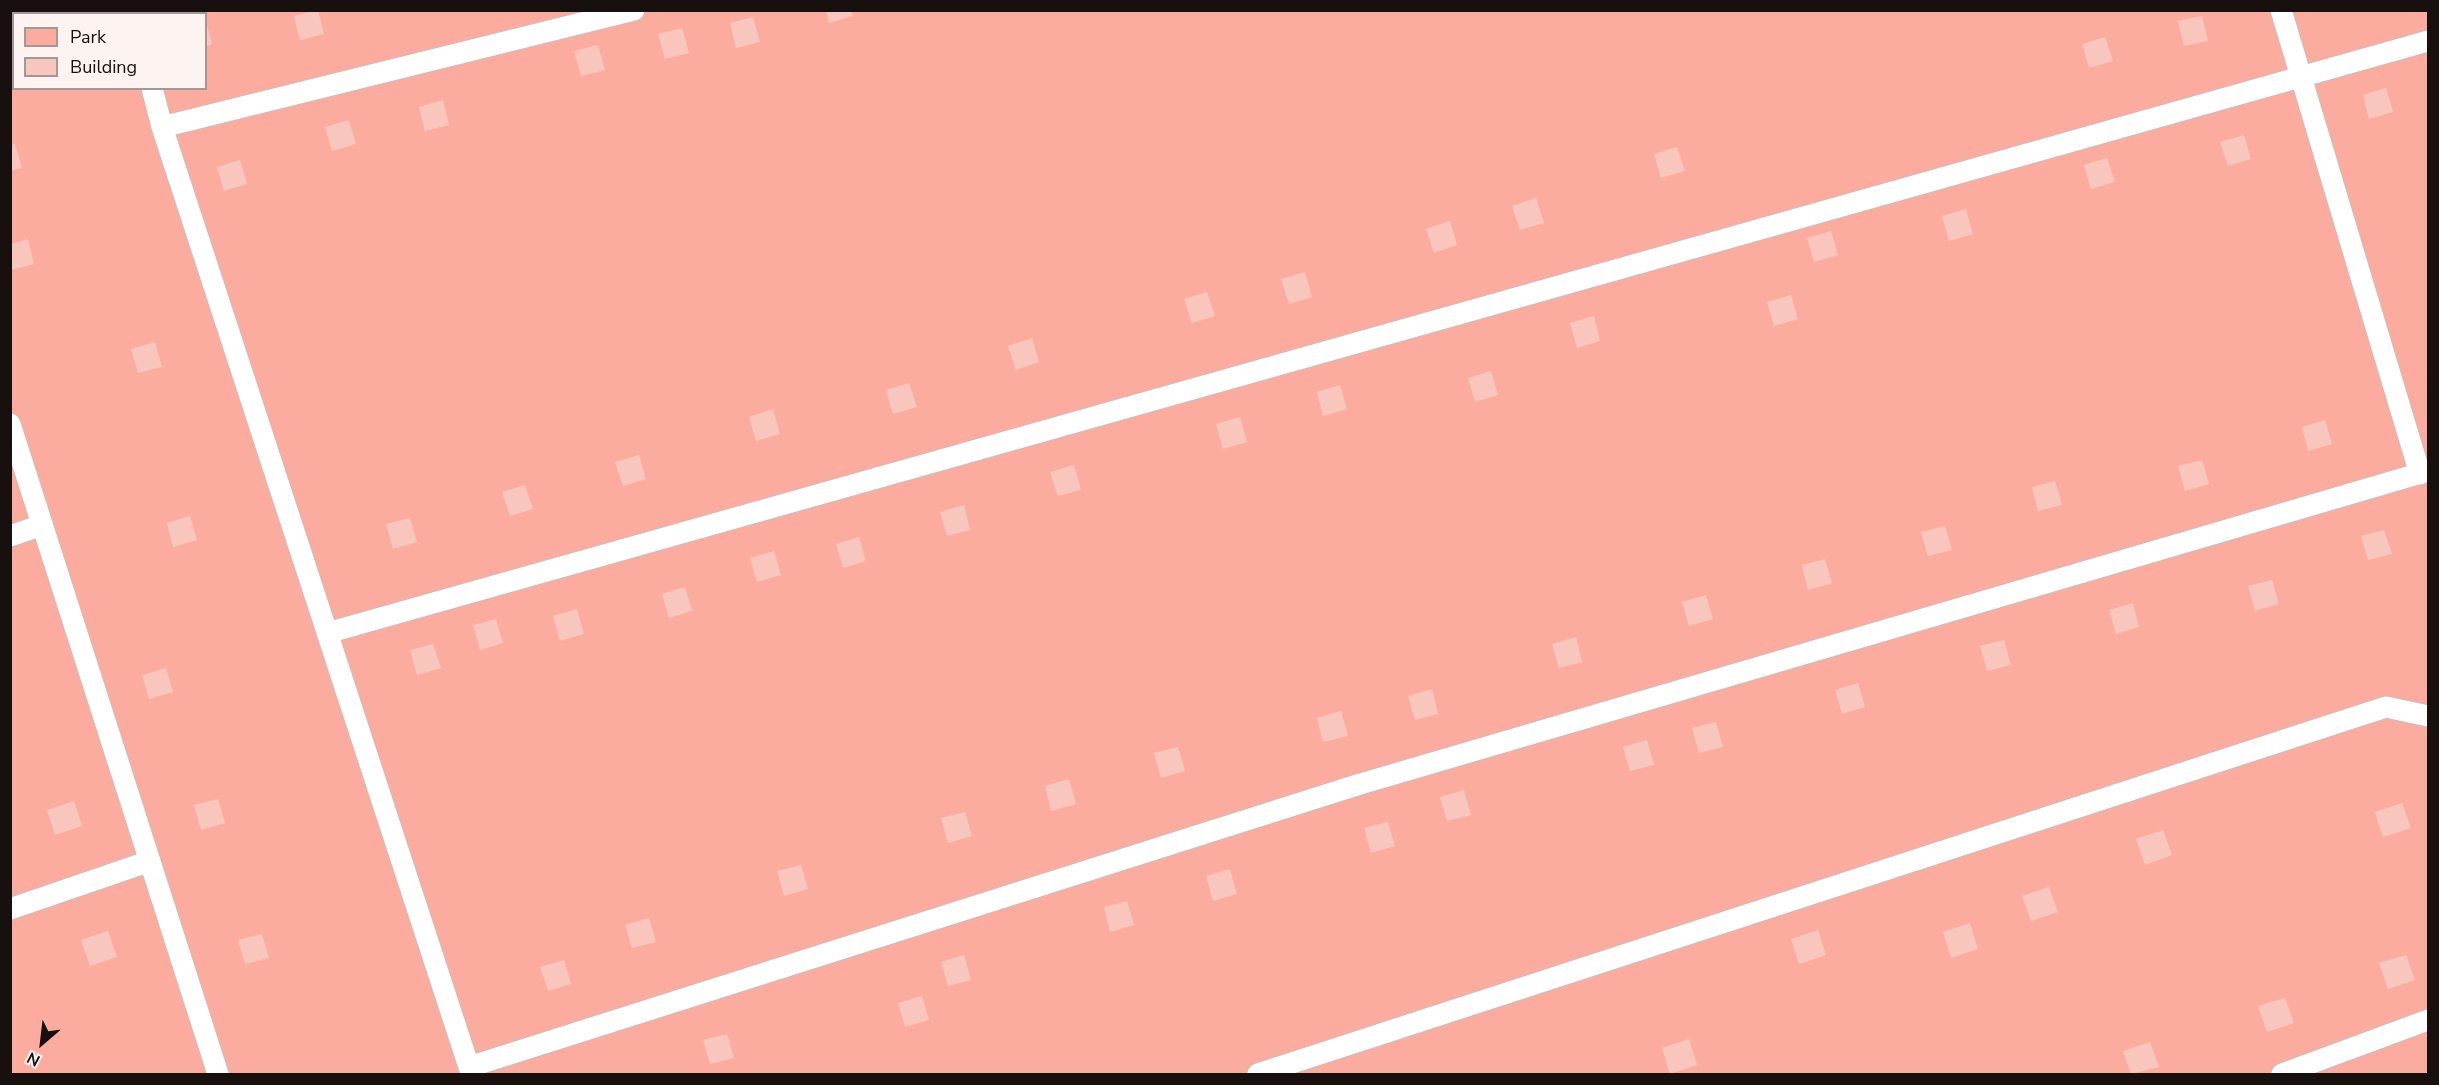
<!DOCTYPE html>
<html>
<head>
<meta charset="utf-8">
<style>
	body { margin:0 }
	#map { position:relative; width:2439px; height:1085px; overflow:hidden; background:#fdf3f1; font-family:"Nunito Sans",sans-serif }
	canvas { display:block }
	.frame { position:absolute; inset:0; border:12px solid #18100f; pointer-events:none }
	.legend { position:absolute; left:12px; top:12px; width:195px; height:78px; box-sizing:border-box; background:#fdf3f1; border:2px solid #a19897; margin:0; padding:8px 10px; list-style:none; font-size:18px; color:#18100f }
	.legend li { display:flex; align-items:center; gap:12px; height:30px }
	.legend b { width:30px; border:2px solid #a19897 }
	.north { position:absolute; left:12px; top:1013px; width:60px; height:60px; -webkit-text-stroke:4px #fdf3f1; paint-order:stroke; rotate:208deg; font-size:16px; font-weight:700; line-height:24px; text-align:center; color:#18100f }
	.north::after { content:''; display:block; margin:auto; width:21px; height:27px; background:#18100f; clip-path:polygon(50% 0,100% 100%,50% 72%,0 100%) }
</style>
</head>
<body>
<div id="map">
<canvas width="2439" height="1085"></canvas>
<div class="frame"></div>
<ul class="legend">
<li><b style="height:16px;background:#fcac9e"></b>Park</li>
<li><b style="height:16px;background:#f8c6bd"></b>Building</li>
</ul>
<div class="north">N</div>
</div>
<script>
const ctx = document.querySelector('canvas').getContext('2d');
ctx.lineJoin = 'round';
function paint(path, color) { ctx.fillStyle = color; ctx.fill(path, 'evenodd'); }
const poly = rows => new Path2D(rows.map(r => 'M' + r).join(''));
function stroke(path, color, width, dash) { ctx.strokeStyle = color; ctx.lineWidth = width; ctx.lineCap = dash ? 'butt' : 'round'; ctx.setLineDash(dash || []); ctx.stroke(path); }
paint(poly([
	[11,11,2428,11,2428,1074,11,1074],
	[14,14,206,14,206,88,14,88]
]), '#fcac9e');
paint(poly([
	[318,10,324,34,300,40,294,16],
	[826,10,851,10,853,16,829,23],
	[2202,16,2208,41,2184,46,2178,21],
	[753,17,760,42,736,48,730,23],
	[206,21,212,44,206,46],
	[682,28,689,53,665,59,658,34],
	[2105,37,2113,61,2089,68,2082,44],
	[598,45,605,70,581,76,574,51],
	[2386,88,2393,112,2369,119,2363,95],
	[443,100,449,125,425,131,419,107],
	[349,120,356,144,332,151,325,127],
	[2244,135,2251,159,2228,166,2220,142],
	[15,144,22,168,10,171,10,145],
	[1677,147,1685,171,1661,178,1654,154],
	[2107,158,2115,182,2091,189,2084,165],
	[240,160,247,184,224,191,217,167],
	[1536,198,1544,223,1520,230,1512,206],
	[1966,209,1973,234,1949,241,1942,216],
	[1450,221,1457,245,1434,253,1426,229],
	[1831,231,1838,255,1814,262,1807,238],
	[28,239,34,264,11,270,10,244],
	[1305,272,1312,297,1289,304,1281,279],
	[1207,292,1215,316,1192,323,1184,299],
	[1791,295,1798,319,1774,326,1767,302],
	[1594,316,1600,341,1577,348,1570,323],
	[1032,338,1039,362,1016,370,1008,346],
	[155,342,162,367,138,373,131,349],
	[1491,371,1498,395,1475,402,1468,378],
	[909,383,917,407,893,414,886,390],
	[1340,385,1347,409,1323,416,1317,392],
	[773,409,780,434,756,441,749,417],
	[1240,417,1247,442,1223,449,1216,424],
	[2325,420,2332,444,2308,451,2302,427],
	[639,455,646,479,623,486,615,462],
	[2202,460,2209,484,2185,491,2178,466],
	[1074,465,1081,490,1058,496,1050,472],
	[2055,481,2062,505,2038,511,2032,487],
	[525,485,533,509,510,516,502,492],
	[964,505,970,530,947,536,940,512],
	[190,516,197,540,173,547,167,523],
	[410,518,417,542,393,549,386,524],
	[1945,526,1952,550,1928,556,1921,532],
	[2384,530,2392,554,2368,560,2361,536],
	[859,537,866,561,843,568,836,544],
	[774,551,781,575,757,582,750,558],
	[1825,559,1832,583,1808,590,1802,565],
	[2272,580,2279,604,2255,611,2248,586],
	[685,587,692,611,669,618,662,594],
	[1706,595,1713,619,1689,626,1682,602],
	[2133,603,2139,627,2116,634,2109,610],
	[577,609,584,634,560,641,553,616],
	[496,619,503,643,480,650,473,625],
	[1576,637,1582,662,1559,668,1552,644],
	[2004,640,2011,665,1987,671,1980,646],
	[433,644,441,668,417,675,410,650],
	[166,668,173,692,149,699,142,675],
	[1858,683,1865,707,1842,714,1835,690],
	[1432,689,1438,714,1415,720,1408,696],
	[1341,711,1348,736,1323,742,1317,718],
	[1716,722,1723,747,1699,753,1692,728],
	[1647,740,1654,765,1630,771,1623,747],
	[1178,747,1185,771,1161,778,1154,753],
	[1069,779,1076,804,1051,811,1045,786],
	[1464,790,1471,815,1447,821,1440,797],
	[218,799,225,823,201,830,194,805],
	[74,801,82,826,55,835,47,810],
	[2402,803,2411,828,2383,837,2375,812],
	[965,812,972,836,948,843,941,818],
	[1388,822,1395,846,1371,853,1364,828],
	[2163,830,2172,855,2145,865,2136,839],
	[801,865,808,889,784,896,777,871],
	[1230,869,1237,894,1213,901,1206,876],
	[2049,887,2058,912,2031,921,2022,896],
	[1127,901,1134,925,1110,932,1104,907],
	[649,918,656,942,632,948,625,925],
	[1970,923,1978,949,1951,958,1943,932],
	[1818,930,1826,955,1799,964,1791,939],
	[108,931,117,957,90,966,81,940],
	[262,934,269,958,245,964,238,940],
	[964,955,971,980,948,986,941,962],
	[2406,955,2415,980,2388,989,2379,963],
	[564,960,571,984,548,991,540,967],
	[922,996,929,1020,905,1027,898,1003],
	[2285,998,2294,1023,2267,1032,2258,1006],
	[727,1034,734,1058,710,1064,703,1040],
	[1689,1039,1697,1065,1670,1074,1662,1048],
	[2150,1042,2159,1067,2131,1074,2123,1051]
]), '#f8c6bd');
const service = poly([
	[132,10,133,14],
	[2281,10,2420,474],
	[152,88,162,127,469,1067,1357,785,2428,471],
	[162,127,634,10],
	[10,424,218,1074],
	[10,536,42,525],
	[327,633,2428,41],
	[10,909,150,861],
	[1258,1074,2386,707,2428,716],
	[2282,1074,2428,1020]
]);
stroke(service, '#d1bab6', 23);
stroke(service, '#fff', 21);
</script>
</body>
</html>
